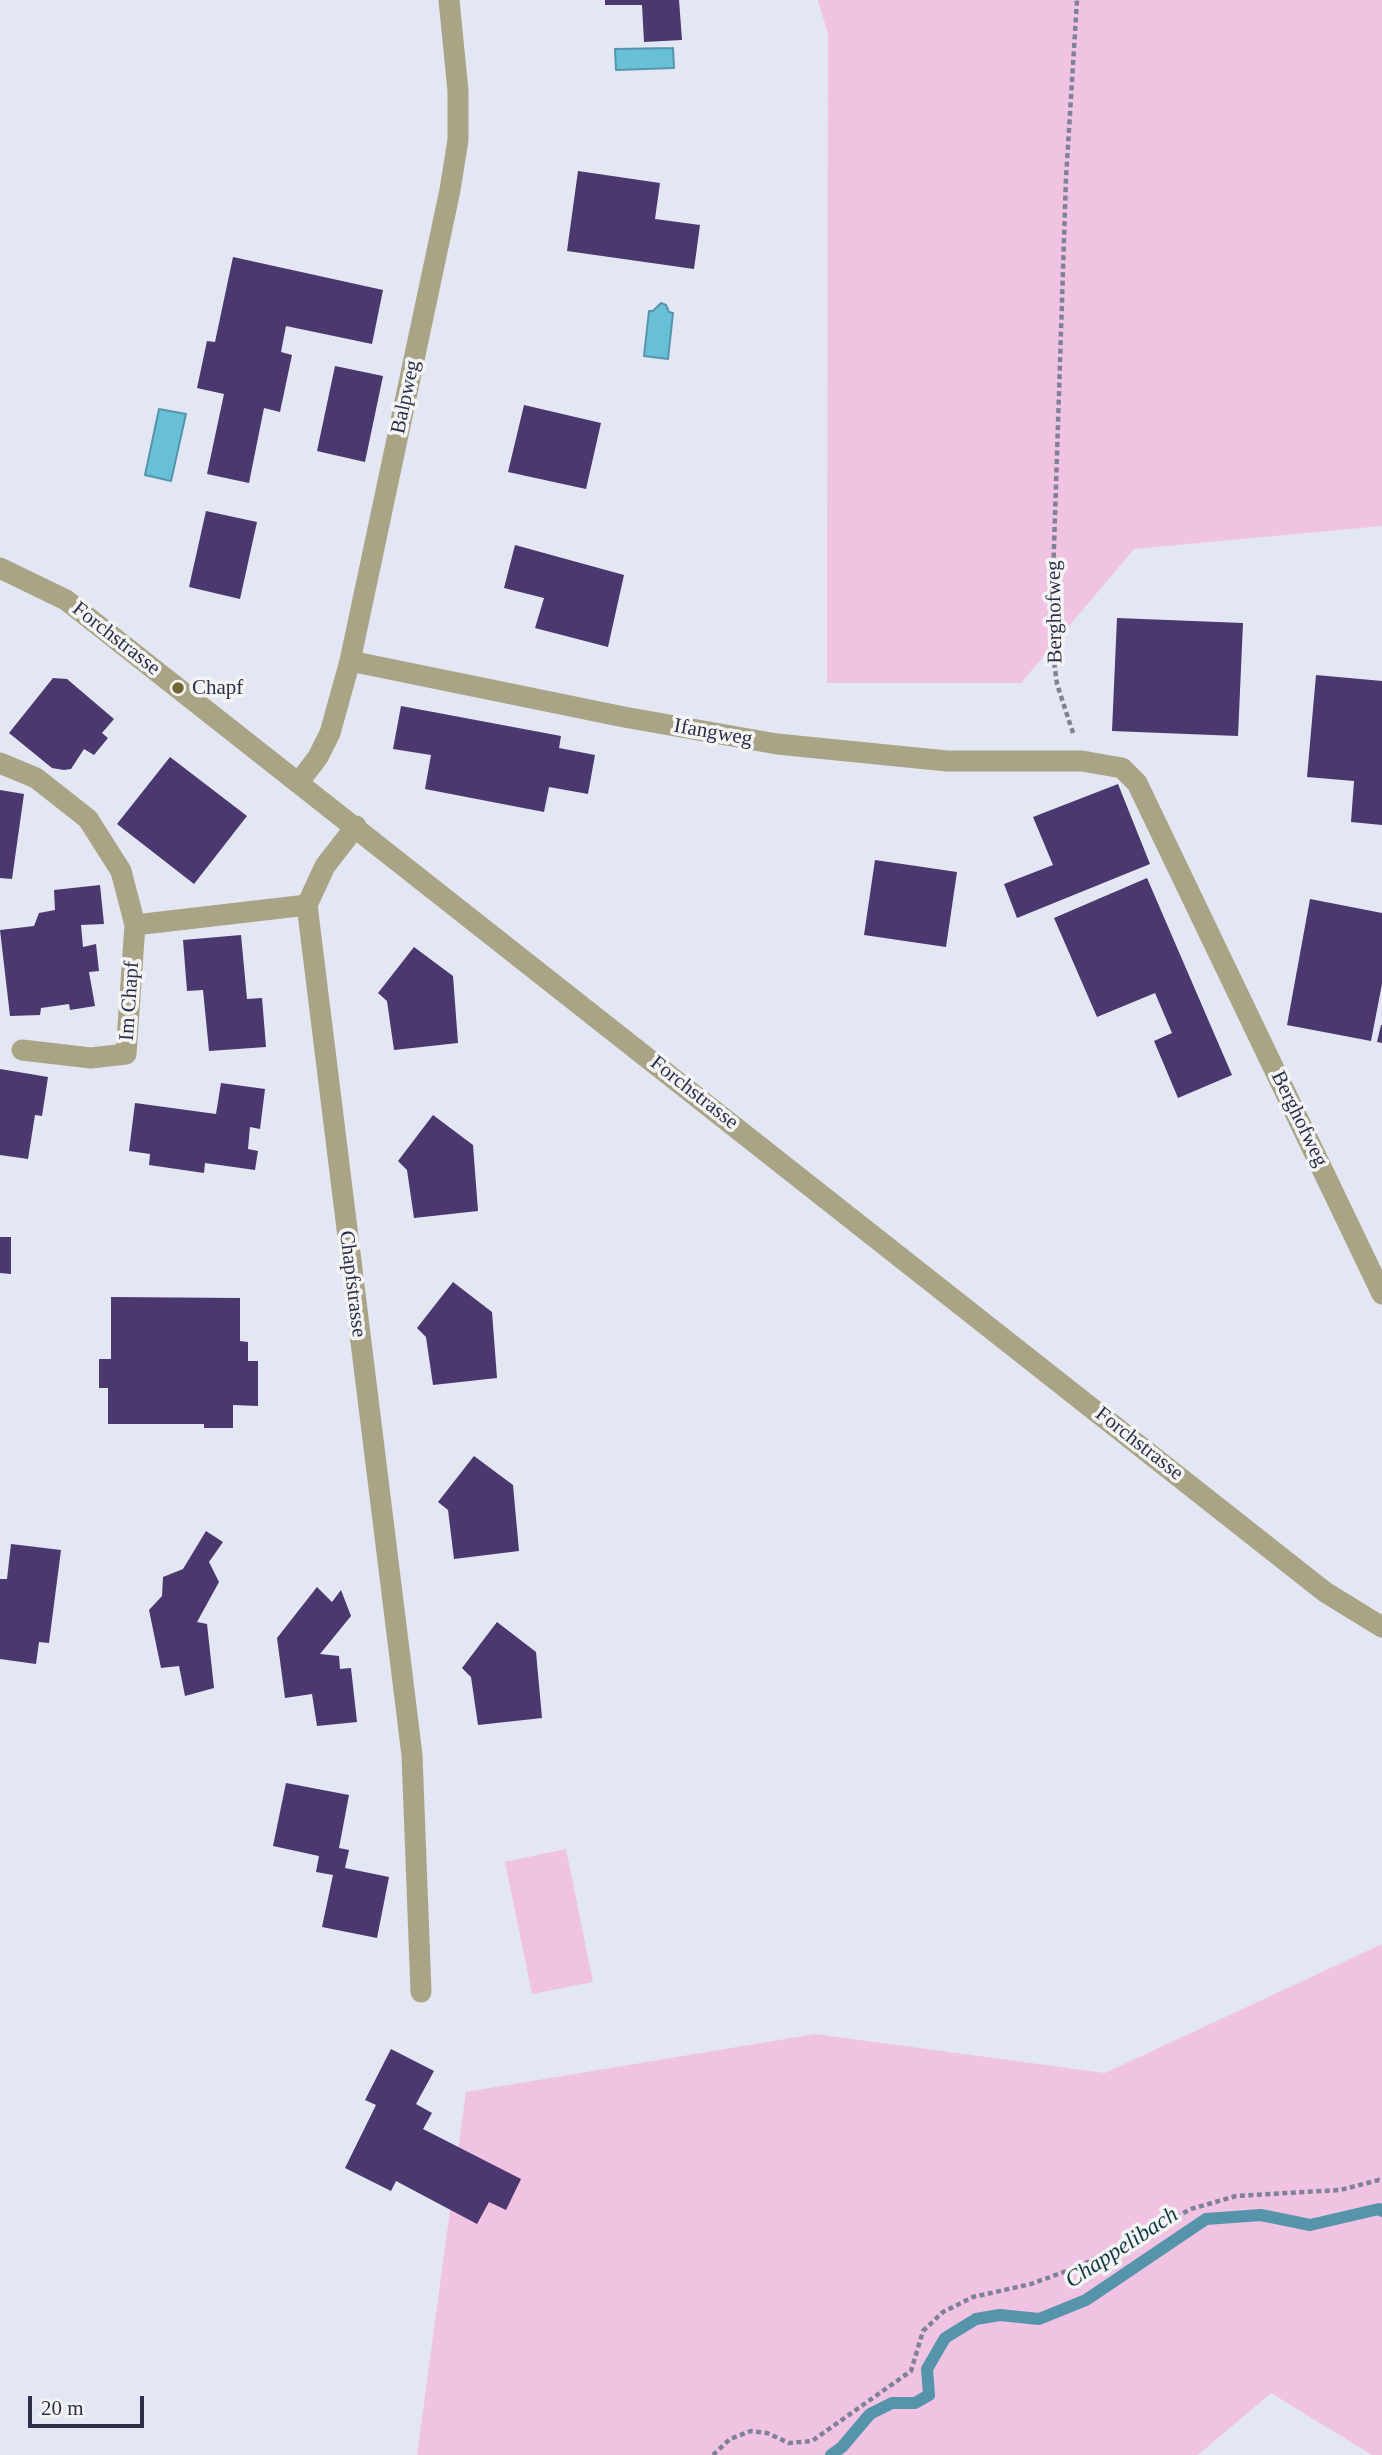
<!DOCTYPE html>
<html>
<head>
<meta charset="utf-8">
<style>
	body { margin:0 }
	#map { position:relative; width:1382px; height:2455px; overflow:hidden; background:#e3e6f3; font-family:Georgia,serif }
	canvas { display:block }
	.scale { position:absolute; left:28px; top:2396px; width:116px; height:32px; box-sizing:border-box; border:4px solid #2b2f48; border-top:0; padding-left:9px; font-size:21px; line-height:24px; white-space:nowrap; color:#2b2f48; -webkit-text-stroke:5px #f4f4f4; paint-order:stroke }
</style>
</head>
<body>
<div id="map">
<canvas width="1382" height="2455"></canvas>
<div class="scale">20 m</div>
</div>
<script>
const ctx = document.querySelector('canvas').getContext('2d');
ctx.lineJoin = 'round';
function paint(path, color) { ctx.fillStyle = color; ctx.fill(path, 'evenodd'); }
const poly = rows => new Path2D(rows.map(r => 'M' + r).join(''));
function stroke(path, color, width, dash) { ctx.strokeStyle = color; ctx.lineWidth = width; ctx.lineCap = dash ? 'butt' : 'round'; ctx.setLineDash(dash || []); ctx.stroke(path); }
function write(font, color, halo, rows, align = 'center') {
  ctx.font = font + ' Georgia,serif'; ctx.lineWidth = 7; ctx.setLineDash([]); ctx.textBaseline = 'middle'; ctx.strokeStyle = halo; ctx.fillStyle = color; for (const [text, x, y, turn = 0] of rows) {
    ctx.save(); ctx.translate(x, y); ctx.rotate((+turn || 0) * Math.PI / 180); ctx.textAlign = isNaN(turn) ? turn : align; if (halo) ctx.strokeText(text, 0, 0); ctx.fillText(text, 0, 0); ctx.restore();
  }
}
paint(poly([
	[818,0,1382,0,1382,526,1134,549,1021,683,827,683,828,34],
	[566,1849,593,1982,532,1994,505,1862],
	[1382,1944,1382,2455,1372,2455,1271,2393,1198,2455,417,2455,466,2092,815,2034,1105,2073]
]), '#f1c3e3');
const water = poly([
	[673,48,674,68,616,70,615,49,673,48],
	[661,303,666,305,669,312,673,313,668,359,644,356,649,311,653,311,661,303],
	[159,409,186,414,171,481,145,475,159,409]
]);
paint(water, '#68c0d7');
stroke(water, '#5694ac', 2);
stroke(poly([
	[831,2455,842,2447,870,2414,892,2403,915,2403,929,2395,927,2369,945,2338,976,2319,1000,2315,1039,2319,1086,2300,1206,2219,1261,2215,1310,2225,1379,2209,1382,2211]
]), '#5694ac', 12);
paint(poly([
	[605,0,679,0,682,40,644,42,642,5,605,5],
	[578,171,660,183,655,219,700,225,694,269,567,251],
	[233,257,383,290,372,344,286,326,281,352,292,355,280,412,264,408,249,483,207,474,224,394,197,388,207,341,215,342],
	[335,366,383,376,365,462,317,451],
	[524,405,601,423,586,489,508,472],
	[206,511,257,522,240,599,189,587],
	[515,545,624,575,608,647,535,628,544,598,504,588],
	[1117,618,1243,623,1238,736,1112,731],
	[1316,675,1382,681,1382,825,1351,822,1354,781,1307,777],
	[53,678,67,679,114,719,102,733,108,738,94,755,84,749,71,769,64,770,52,768,9,733],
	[401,706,561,736,559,748,595,755,588,794,549,787,544,812,425,789,431,755,393,749],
	[170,757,247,816,194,884,117,824],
	[1118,784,1150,864,1017,918,1004,884,1053,865,1033,817],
	[0,790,24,794,12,879,0,878],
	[875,860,957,872,946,947,864,935],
	[1147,878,1232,1075,1178,1098,1154,1041,1172,1033,1155,993,1097,1017,1054,918],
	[100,885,104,924,81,925,83,947,96,944,99,971,89,972,95,1006,70,1010,69,1004,41,1008,40,1015,10,1016,0,930,34,926,39,913,55,910,54,890],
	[1310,899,1382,913,1382,984,1371,1041,1287,1025],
	[241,935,247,999,262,998,266,1047,209,1051,203,990,187,991,183,940],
	[414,947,453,976,458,1043,394,1050,387,1001,378,993],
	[1381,1025,1382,1025,1382,1043,1377,1042],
	[0,1069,48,1077,42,1116,35,1115,28,1159,0,1155],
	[221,1083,265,1089,260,1129,250,1127,248,1149,258,1151,255,1170,205,1163,204,1173,149,1165,150,1154,129,1151,135,1103,216,1114],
	[433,1115,473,1145,478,1211,414,1218,407,1170,398,1161],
	[0,1237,11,1237,11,1274,0,1273],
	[453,1282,492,1312,497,1378,433,1385,426,1337,417,1328],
	[111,1297,240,1298,240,1341,248,1342,248,1361,258,1361,258,1406,233,1405,233,1428,204,1428,204,1424,108,1424,108,1388,99,1388,99,1359,111,1359],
	[474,1456,513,1485,519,1551,454,1559,448,1510,438,1502],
	[206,1531,223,1542,209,1562,219,1582,197,1622,207,1624,214,1688,185,1696,179,1666,161,1668,149,1610,162,1596,163,1577,183,1569],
	[11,1544,61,1550,49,1643,39,1642,36,1664,0,1659,0,1579,7,1579],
	[317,1587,332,1602,341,1590,351,1616,320,1654,339,1656,340,1669,351,1668,357,1722,317,1726,312,1694,285,1698,277,1638],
	[497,1622,536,1652,542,1718,478,1725,471,1677,462,1668],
	[286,1783,349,1795,339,1848,349,1850,345,1868,389,1877,377,1938,322,1927,333,1875,316,1872,319,1856,273,1846],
	[391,2049,434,2071,416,2104,432,2113,423,2129,521,2179,506,2210,489,2202,477,2224,396,2181,391,2191,345,2168,376,2105,365,2100]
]), '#4a386f');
stroke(poly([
	[1073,733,1057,684,1051,639,1066,178,1077,0],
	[713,2455,730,2439,751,2431,767,2433,789,2443,812,2441,911,2371,923,2331,943,2312,973,2297,1031,2284,1080,2266,1191,2209,1236,2196,1340,2190,1379,2180,1382,2181]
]), '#7e8295', 4.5, [5, 3.5]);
stroke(poly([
	[0,568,66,600,1325,1592,1382,1627],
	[350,661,624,717,777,744,947,761,1082,761,1122,768,1137,783,1382,1294],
	[0,763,36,778,88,819,121,871,135,925,307,905],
	[299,782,318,757,330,733,350,661,450,190,458,140,458,91,449,0],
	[356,826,325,866,307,905,412,1755,421,1992],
	[22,1050,91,1058,126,1054,135,925]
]), '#aaa487', 21);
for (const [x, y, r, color] of [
	[178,688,7,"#726733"]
]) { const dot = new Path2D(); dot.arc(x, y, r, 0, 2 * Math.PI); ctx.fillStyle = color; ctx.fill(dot); stroke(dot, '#f4f4f4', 2.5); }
write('21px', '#2b2f48', '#f4f4f4', [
	["Balpweg",406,397,-78],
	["Berghofweg",1055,612,-91],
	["Forchstrasse",116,639,38],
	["Ifangweg",713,733,10],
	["Im Chapf",130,1001,-86],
	["Forchstrasse",694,1093,38],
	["Berghofweg",1299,1119,64],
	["Chapfstrasse",352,1284,83],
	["Forchstrasse",1139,1444,38]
]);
write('21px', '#2b2f48', '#f4f4f4', [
	["Chapf",192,688]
], 'left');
write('italic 23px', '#103a44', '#f4f4f4', [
	["Chappelibach",1122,2248,-33]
]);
</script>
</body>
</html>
